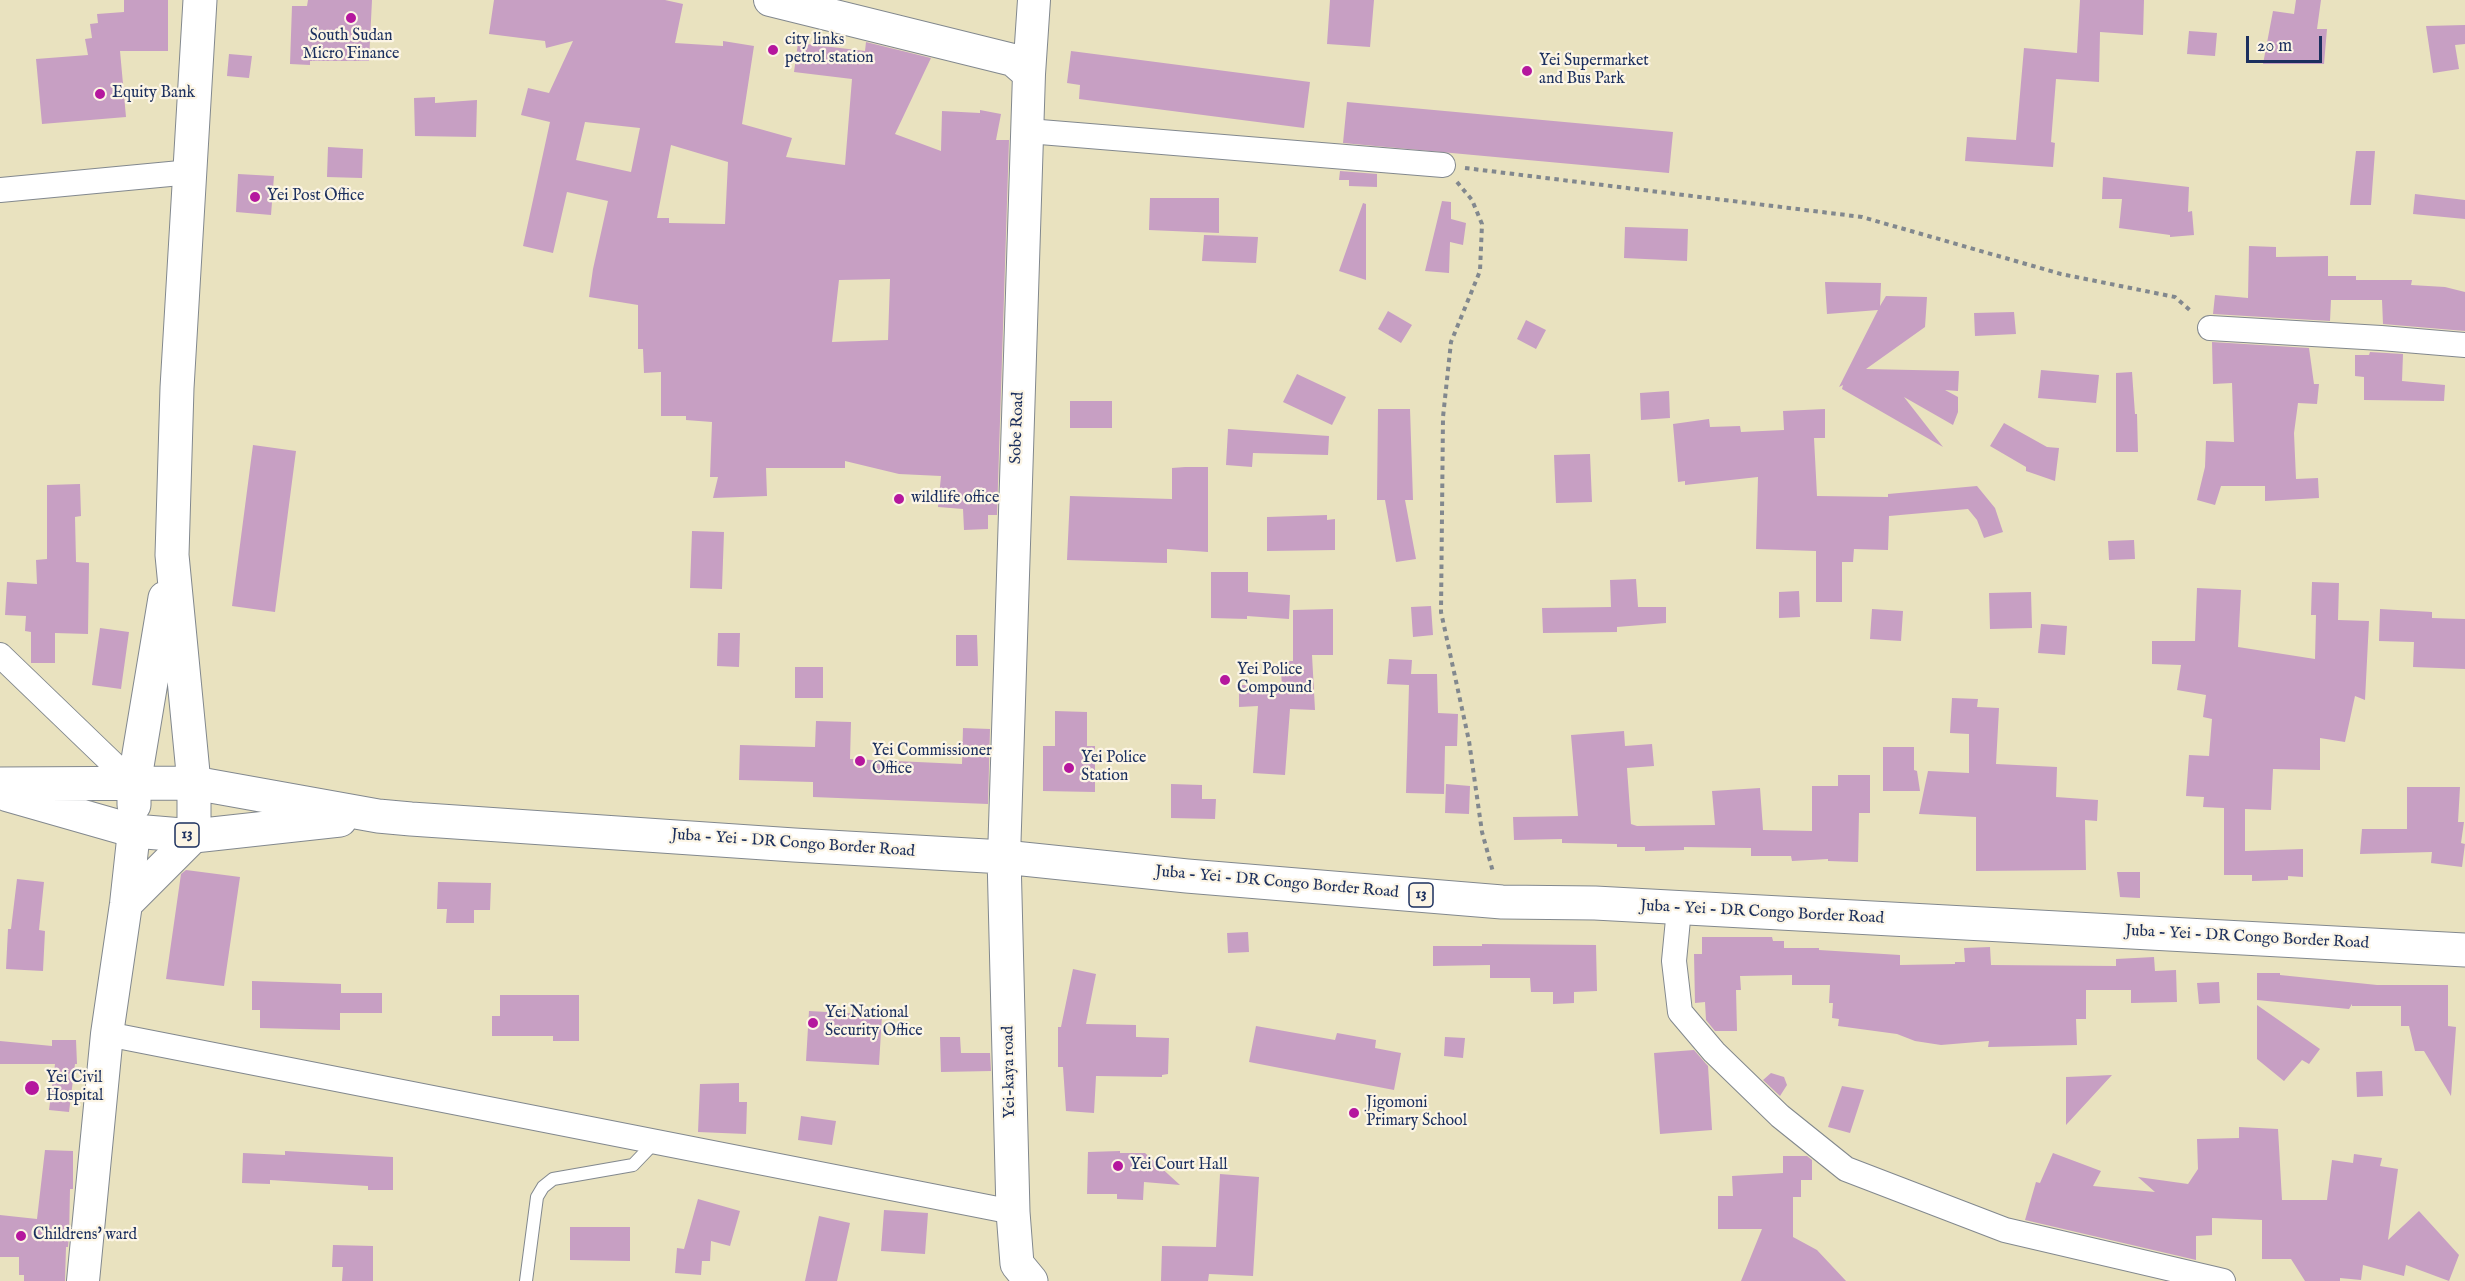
<!DOCTYPE html>
<html>
<head>
<meta charset="utf-8">
<style>
	body { margin:0 }
	#map { position:relative; width:2465px; height:1281px; overflow:hidden; background:#e9e2bf; font-family:"IM FELL English",serif }
	canvas { display:block }
	.scale { position:absolute; left:2246px; top:36px; width:76px; height:27px; box-sizing:border-box; border:3px solid #1b2f5e; border-top:0; padding-left:8px; font-size:18px; line-height:21px; white-space:nowrap; color:#1b2f5e; -webkit-text-stroke:4px #fcf5e5; paint-order:stroke }
</style>
</head>
<body>
<div id="map">
<canvas width="2465" height="1281"></canvas>
<div class="scale">20 m</div>
</div>
<script>
const ctx = document.querySelector('canvas').getContext('2d');
ctx.lineJoin = 'round';
function paint(path, color) { ctx.fillStyle = color; ctx.fill(path, 'evenodd'); }
const poly = rows => new Path2D(rows.map(r => 'M' + r).join(''));
function stroke(path, color, width, dash) { ctx.strokeStyle = color; ctx.lineWidth = width; ctx.lineCap = dash ? 'butt' : 'round'; ctx.setLineDash(dash || []); ctx.stroke(path); }
function write(font, color, halo, rows, align = 'center') {
  ctx.font = font + ' "IM FELL English",serif'; ctx.lineWidth = 4.5; ctx.setLineDash([]); ctx.textBaseline = 'middle'; ctx.strokeStyle = halo; ctx.fillStyle = color; for (const [text, x, y, turn = 0] of rows) {
    ctx.save(); ctx.translate(x, y); ctx.rotate((+turn || 0) * Math.PI / 180); ctx.textAlign = isNaN(turn) ? turn : align; if (halo) ctx.strokeText(text, 0, 0); ctx.fillText(text, 0, 0); ctx.restore();
  }
}
paint(poly([
	[124,0,168,0,168,51,120,51,126,117,42,124,36,59,88,55,85,39,92,38,90,24,98,23,97,14,124,12],
	[308,0,372,0,369,61,310,61,310,65,290,64,292,6,307,6],
	[494,0,665,0,683,4,675,43,723,46,723,41,754,46,742,124,792,138,786,157,845,165,852,79,794,72,798,43,865,51,866,42,931,58,895,134,941,151,942,111,980,113,980,110,1001,114,996,140,1009,140,997,515,988,515,988,529,964,530,963,509,938,507,941,476,899,474,845,461,845,468,766,468,767,496,713,498,718,477,710,477,712,422,686,420,686,416,661,416,661,372,644,373,643,349,638,349,638,305,589,297,593,269,608,201,567,192,553,253,523,246,550,122,521,115,528,88,549,93,573,41,546,48,545,41,489,34],
	[585,122,640,128,631,172,576,160],
	[671,145,728,162,725,224,669,223,669,218,657,218],
	[890,279,888,340,832,342,839,280],
	[1330,0,1374,0,1370,47,1327,44],
	[2080,0,2144,0,2143,35,2100,32,2099,82,2056,79,2051,142,2055,143,2053,167,1965,161,1967,137,2016,140,2024,48,2077,53],
	[2296,0,2321,0,2317,29,2327,29,2324,64,2263,64,2273,11,2294,14],
	[2465,25,2465,44,2455,45,2459,69,2433,73,2426,26],
	[2189,31,2217,33,2215,56,2187,54],
	[1071,51,1310,82,1304,128,1079,99,1080,85,1067,83],
	[229,54,252,56,249,78,227,76],
	[435,97,435,103,477,100,476,137,415,136,414,98],
	[1347,102,1673,132,1669,173,1343,143],
	[328,147,363,149,362,178,327,177],
	[2356,151,2375,151,2371,205,2350,205],
	[1340,171,1377,174,1377,187,1349,186,1349,180,1339,180],
	[238,174,274,176,271,215,236,212],
	[2103,177,2189,187,2188,212,2192,211,2194,235,2170,237,2170,235,2119,228,2122,199,2102,199],
	[2415,194,2465,200,2465,219,2413,214],
	[1150,198,1219,198,1219,233,1149,230],
	[1442,201,1451,202,1451,219,1466,223,1463,245,1450,242,1449,273,1425,271],
	[1363,203,1366,204,1366,280,1339,271],
	[1625,227,1688,229,1687,261,1624,258],
	[1204,235,1258,237,1256,263,1202,261],
	[2249,246,2276,247,2276,257,2328,256,2328,276,2356,276,2356,280,2412,280,2411,285,2445,287,2465,292,2465,331,2383,324,2382,300,2331,300,2330,321,2213,314,2215,295,2248,298],
	[1825,282,1881,283,1880,306,1886,296,1927,297,1925,327,1866,369,1959,371,1958,391,1945,390,1958,397,1958,412,1953,425,1904,397,1943,447,1842,389,1843,385,1839,387,1878,310,1827,314],
	[1388,311,1412,325,1401,343,1378,329],
	[2014,312,2016,334,1975,336,1974,313],
	[1526,320,1546,330,1536,349,1517,339],
	[2212,342,2309,348,2314,384,2319,384,2317,404,2298,403,2294,433,2296,479,2318,478,2319,498,2265,501,2265,486,2221,486,2215,505,2197,500,2205,467,2206,441,2234,442,2232,383,2213,384],
	[2370,352,2403,354,2402,381,2445,385,2444,401,2364,400,2364,377,2355,376,2355,355,2369,355],
	[2041,370,2099,375,2096,403,2038,398],
	[2132,372,2135,414,2137,414,2138,452,2116,452,2116,373],
	[1297,374,1346,397,1332,425,1283,402],
	[1669,391,1670,418,1641,420,1640,393],
	[1070,401,1112,401,1112,428,1070,428],
	[1378,409,1410,409,1413,500,1405,500,1416,559,1396,562,1385,500,1377,500],
	[1825,409,1825,438,1814,438,1817,496,1888,497,1888,494,1977,486,1995,508,2003,532,1984,538,1977,520,1968,509,1889,516,1888,550,1854,549,1853,562,1842,562,1842,602,1816,602,1816,551,1756,549,1758,477,1685,485,1685,481,1678,482,1673,424,1709,419,1710,427,1740,426,1741,432,1784,430,1783,411],
	[2004,423,2047,447,2059,448,2055,481,2026,471,2026,467,1990,446],
	[1228,429,1329,436,1328,455,1253,453,1252,467,1226,465],
	[253,445,296,451,275,612,232,606],
	[1590,454,1592,502,1556,503,1554,455],
	[1185,467,1208,467,1208,552,1167,549,1167,563,1067,560,1070,496,1172,499,1172,468],
	[80,484,81,516,75,517,76,562,89,563,88,634,55,633,55,663,31,663,31,632,25,631,26,616,5,615,7,582,37,584,36,560,47,559,47,485],
	[1327,515,1327,520,1335,519,1335,550,1267,551,1267,517],
	[692,531,724,532,722,589,690,588],
	[2134,540,2135,559,2109,560,2108,541],
	[1211,572,1248,572,1248,592,1290,595,1289,619,1247,616,1247,619,1211,618],
	[1636,579,1638,607,1666,607,1666,623,1617,627,1617,632,1543,633,1542,608,1611,607,1610,580],
	[2312,582,2339,583,2338,620,2369,621,2365,700,2355,696,2345,742,2320,738,2320,770,2273,769,2271,810,2245,809,2245,851,2303,849,2303,877,2288,876,2288,880,2252,881,2252,875,2224,875,2224,808,2203,807,2204,797,2186,796,2189,755,2209,756,2212,719,2203,717,2206,695,2177,690,2181,665,2152,664,2152,641,2195,641,2197,588,2241,590,2238,647,2315,659,2316,615,2311,615],
	[1799,591,1800,617,1779,618,1779,592],
	[2031,592,2032,628,1990,629,1989,593],
	[1431,606,1433,635,1413,637,1411,607],
	[1333,609,1333,655,1312,655,1315,710,1290,709,1285,775,1253,773,1258,706,1239,707,1239,685,1282,685,1280,661,1293,661,1293,610],
	[1872,609,1903,611,1901,641,1870,639],
	[2380,609,2432,612,2432,618,2465,619,2465,669,2413,667,2414,642,2379,641],
	[2041,624,2067,626,2065,655,2038,653],
	[100,628,129,632,121,689,92,685],
	[718,633,740,633,739,667,717,666],
	[956,635,977,635,978,666,956,666],
	[1389,659,1412,660,1411,674,1437,674,1438,713,1458,714,1457,746,1445,746,1444,794,1406,793,1409,685,1387,684],
	[795,667,823,667,823,698,795,698],
	[1952,698,1978,699,1977,707,1999,708,1996,764,2057,767,2056,797,2098,800,2097,821,2085,820,2086,870,1976,871,1976,817,1919,814,1928,771,1969,773,1969,734,1950,733],
	[1055,711,1087,712,1087,746,1095,746,1095,792,1043,791,1043,746,1055,746],
	[816,721,851,722,850,759,962,764,963,728,990,729,988,804,813,797,813,782,739,780,740,745,815,747],
	[1624,731,1625,746,1652,744,1654,766,1627,768,1631,824,1637,826,1715,825,1712,791,1760,788,1763,830,1812,831,1812,786,1838,786,1838,775,1870,775,1870,813,1859,813,1858,862,1828,861,1828,859,1792,861,1791,856,1751,856,1751,848,1684,847,1684,850,1645,851,1645,847,1617,847,1617,844,1562,843,1562,839,1514,840,1513,817,1578,816,1571,735],
	[1883,747,1914,747,1914,770,1917,771,1920,791,1883,791],
	[1171,784,1202,785,1202,799,1216,799,1215,819,1171,818],
	[1446,784,1470,786,1469,814,1445,813],
	[2407,787,2460,787,2458,822,2464,822,2461,843,2465,844,2462,867,2431,863,2432,852,2360,854,2362,829,2407,829],
	[186,870,240,877,224,986,166,979,181,874],
	[2117,872,2140,872,2140,898,2120,897],
	[17,879,44,882,39,930,45,931,43,971,6,969,8,929,11,929],
	[438,882,491,883,490,910,474,910,474,923,446,923,447,909,437,909],
	[1248,932,1249,952,1228,953,1227,933],
	[1702,937,1772,937,1773,941,1784,941,1784,948,1819,948,1819,950,1900,955,1900,965,1955,964,1955,962,1965,962,1964,948,1990,947,1991,965,2116,966,2116,959,2154,957,2155,971,2176,970,2177,1002,2131,1003,2131,990,2086,990,2086,1019,2076,1019,2077,1045,1988,1047,1989,1041,1941,1045,1915,1041,1897,1034,1838,1026,1839,1019,1832,1018,1833,1003,1829,1003,1830,985,1792,985,1792,975,1740,976,1741,990,1736,990,1737,1031,1715,1031,1706,1020,1705,1002,1695,1003,1694,954,1702,954],
	[1482,944,1596,945,1597,991,1574,992,1574,1003,1553,1004,1553,992,1531,992,1530,978,1490,978,1490,965,1433,966,1433,946,1482,946],
	[1073,969,1096,974,1086,1024,1136,1025,1136,1037,1169,1038,1168,1074,1162,1075,1162,1077,1096,1076,1094,1113,1066,1111,1063,1067,1058,1067,1058,1027,1061,1027],
	[2257,973,2280,973,2280,975,2377,985,2448,985,2448,1026,2456,1027,2451,1096,2424,1051,2415,1051,2409,1026,2401,1026,2401,1006,2352,1006,2352,1004,2349,1009,2257,1000],
	[252,981,341,984,341,993,382,993,382,1013,340,1013,340,1030,260,1028,260,1010,252,1010],
	[2219,982,2220,1003,2199,1004,2197,983],
	[500,995,579,995,579,1041,553,1041,553,1036,492,1036,492,1016,500,1016],
	[2257,1005,2320,1049,2309,1064,2302,1060,2284,1081,2257,1059],
	[809,1011,882,1015,879,1065,806,1061],
	[1256,1026,1335,1040,1337,1033,1376,1040,1375,1048,1401,1053,1394,1090,1249,1062],
	[940,1037,960,1037,961,1053,990,1053,991,1071,941,1072],
	[1445,1037,1465,1038,1463,1058,1444,1056],
	[52,1040,76,1040,77,1064,75,1064,69,1112,49,1110,55,1064,0,1064,0,1041,52,1046],
	[1694,1050,1708,1066,1712,1130,1660,1134,1654,1053],
	[2382,1071,2383,1096,2357,1097,2356,1072],
	[1771,1073,1784,1077,1787,1085,1780,1096,1763,1080],
	[2112,1075,2066,1125,2066,1077],
	[739,1083,739,1102,747,1102,746,1134,698,1132,700,1084],
	[1842,1086,1864,1090,1850,1133,1828,1127],
	[801,1116,836,1121,832,1145,798,1140],
	[2239,1127,2278,1129,2282,1200,2327,1200,2332,1160,2353,1163,2354,1154,2382,1158,2380,1166,2398,1169,2388,1240,2419,1211,2459,1255,2449,1281,2406,1265,2404,1276,2363,1265,2361,1280,2340,1278,2340,1281,2305,1281,2291,1259,2262,1259,2262,1220,2212,1218,2212,1235,2196,1236,2196,1260,2025,1220,2036,1182,2040,1183,2053,1153,2101,1171,2093,1186,2155,1192,2138,1177,2188,1184,2198,1169,2197,1139,2239,1138],
	[45,1150,73,1151,73,1189,70,1189,69,1237,68,1247,66,1247,65,1281,24,1281,24,1275,19,1275,19,1257,0,1257,0,1215,37,1219],
	[285,1151,393,1157,393,1190,368,1190,368,1186,270,1180,270,1184,242,1183,243,1153,285,1155],
	[1120,1151,1120,1153,1145,1153,1180,1185,1144,1182,1143,1200,1117,1199,1117,1194,1087,1194,1088,1152],
	[1783,1156,1807,1156,1812,1160,1812,1180,1801,1180,1801,1197,1793,1197,1793,1237,1817,1250,1846,1281,1741,1281,1762,1229,1718,1229,1718,1196,1733,1196,1732,1176,1783,1173],
	[1220,1174,1259,1177,1253,1276,1209,1274,1208,1281,1161,1281,1162,1246,1216,1247],
	[698,1199,740,1211,730,1246,711,1241,710,1261,702,1261,701,1275,675,1273,677,1248,684,1249],
	[884,1210,928,1213,925,1254,881,1251],
	[819,1216,850,1223,837,1281,805,1281],
	[570,1227,630,1227,630,1261,570,1260],
	[333,1245,373,1246,373,1281,342,1281,343,1267,332,1267]
]), '#c79fc3');
const service = poly([
	[526,1281,537,1197,543,1187,553,1179,633,1165,655,1142]
]);
const minor = poly([
	[1028,131,1443,165],
	[0,190,191,172],
	[2210,328,2381,338,2465,345],
	[0,655,134,784],
	[1679,909,1674,961,1680,1012,1714,1052,1780,1116,1846,1169,2005,1230,2223,1281],
	[107,1034,1013,1212]
]);
const tertiary = poly([
	[770,0,1013,60,1029,74],
	[1004,857,1029,74,1034,0],
	[126,904,194,836],
	[83,1281,107,1034,126,904,134,831]
]);
const primary = poly([
	[0,784,194,783,378,816,411,819,794,845,1004,857,1187,876,1502,902,1595,903,2465,950],
	[8,795,134,831,194,836,340,820],
	[134,805,134,784,165,598],
	[194,836,194,783,172,555,177,388,200,0],
	[1004,857,1013,1212,1017,1264,1031,1281]
]);
stroke(service, '#82888e', 14);
stroke(minor, '#82888e', 26);
stroke(tertiary, '#82888e', 34);
stroke(primary, '#82888e', 35);
stroke(poly([
	[1465,168,1862,217,2061,274,2175,297,2191,311],
	[1457,182,1472,200,1482,224,1480,271,1451,342,1443,417,1441,612,1469,741,1482,832,1493,872]
]), '#82888e', 4, [4.5, 4.5]);
stroke(service, '#fff', 12);
stroke(minor, '#fff', 24);
stroke(tertiary, '#fff', 32);
stroke(primary, '#fff', 33);
for (const [x, y, r, color] of [
	[351,18,6,"#b5179e"],
	[773,50,6,"#b5179e"],
	[1527,71,6,"#b5179e"],
	[100,94,6,"#b5179e"],
	[255,197,6,"#b5179e"],
	[899,499,6,"#b5179e"],
	[1225,680,6,"#b5179e"],
	[860,761,6,"#b5179e"],
	[1069,768,6,"#b5179e"],
	[813,1023,6,"#b5179e"],
	[32,1088,8,"#b5179e"],
	[1354,1113,6,"#b5179e"],
	[1118,1166,6,"#b5179e"],
	[21,1236,6,"#b5179e"]
]) { const dot = new Path2D(); dot.arc(x, y, r, 0, 2 * Math.PI); ctx.fillStyle = color; ctx.fill(dot); stroke(dot, '#fcf5e5', 2); }
for (const [x, y, w] of [
	[187,835,24],
	[1421,895,24]
]) { const box = new Path2D(); box.roundRect(x - w / 2, y - 12, w, 24, 4.5); ctx.fillStyle = '#fcf5e5'; ctx.fill(box); stroke(box, '#1b2f5e', 1.5); }
write('bold 15px', '#1b2f5e', null, [
	["13",187,835],
	["13",1421,895]
]);
write('16px', '#1b2f5e', '#fcf5e5', [
	["South Sudan",351,37,"center"],
	["Micro Finance",351,55,"center"],
	["city links",785,41],
	["petrol station",785,59],
	["Yei Supermarket",1539,62],
	["and Bus Park",1539,80],
	["Equity Bank",112,94],
	["Yei Post Office",267,197],
	["wildlife office",911,499],
	["Yei Police",1237,671],
	["Compound",1237,689],
	["Yei Commissioner",872,752],
	["Office",872,770],
	["Yei Police",1081,759],
	["Station",1081,777],
	["Yei National",825,1014],
	["Security Office",825,1032],
	["Yei Civil",46,1079],
	["Hospital",46,1097],
	["Jigomoni",1366,1104],
	["Primary School",1366,1122],
	["Yei Court Hall",1130,1166],
	["Childrens' ward",33,1236]
], 'left');
write('16px', '#1b2f5e', '#fcf5e5', [
	["Sobe Road",1018,428,-88],
	["Juba - Yei - DR Congo Border Road",793,844,4],
	["Juba - Yei - DR Congo Border Road",1277,883,5],
	["Juba - Yei - DR Congo Border Road",1762,913,3],
	["Juba - Yei - DR Congo Border Road",2247,938,3],
	["Yei-kaya road",1010,1072,-91]
]);
</script>
</body>
</html>
